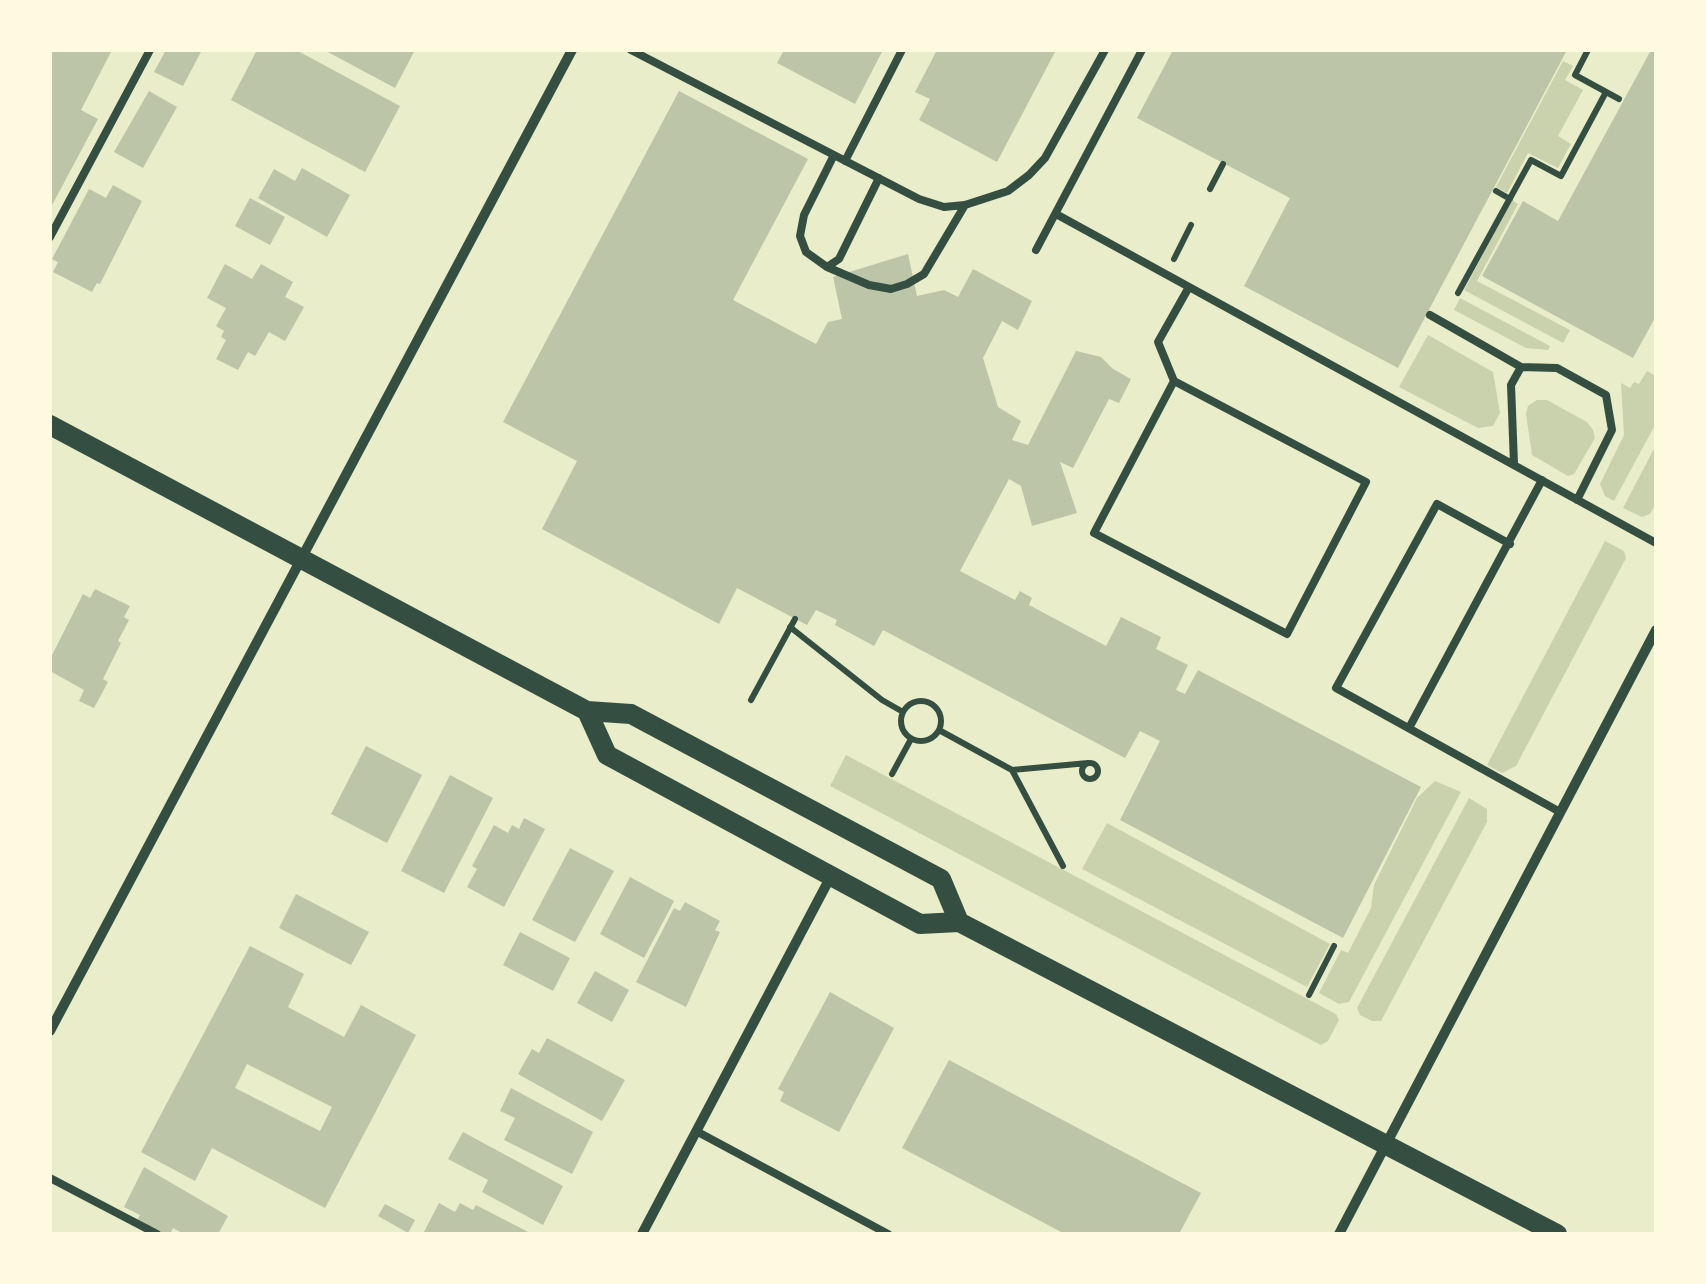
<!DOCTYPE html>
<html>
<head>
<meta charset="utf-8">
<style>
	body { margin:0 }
	#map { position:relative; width:1706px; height:1284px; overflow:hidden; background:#e9edc9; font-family:Helvetica,sans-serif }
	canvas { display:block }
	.frame { position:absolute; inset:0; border:52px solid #fefae0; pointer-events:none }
</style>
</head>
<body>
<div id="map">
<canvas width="1706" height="1284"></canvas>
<div class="frame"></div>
</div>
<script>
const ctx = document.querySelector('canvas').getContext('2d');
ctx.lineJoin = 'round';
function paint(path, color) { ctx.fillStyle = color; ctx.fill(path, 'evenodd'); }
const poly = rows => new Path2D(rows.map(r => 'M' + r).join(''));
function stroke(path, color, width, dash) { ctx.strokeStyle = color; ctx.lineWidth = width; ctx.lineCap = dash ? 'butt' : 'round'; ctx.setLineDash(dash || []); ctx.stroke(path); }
paint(poly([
	[1563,61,1573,66,1565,80,1583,90,1558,136,1571,144,1558,168,1528,153,1507,193,1496,187],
	[1512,200,1518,204,1477,281,1570,330,1563,343,1464,290],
	[1460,298,1550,346,1548,350,1526,348,1454,310],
	[1428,335,1493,372,1500,413,1493,426,1478,428,1399,387],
	[1647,371,1656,376,1656,423,1614,501,1605,496,1600,484,1624,435,1621,383,1630,388,1634,382,1639,384],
	[1537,400,1547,400,1587,422,1593,430,1595,438,1574,474,1568,476,1532,455,1526,414,1528,406],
	[1656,445,1656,503,1650,514,1642,517,1623,508],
	[1605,541,1624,551,1626,558,1516,766,1502,773,1487,765],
	[846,755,1336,1014,1339,1020,1328,1041,1321,1045,830,786],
	[1435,781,1461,792,1349,1002,1339,1004,1319,993,1341,950,1348,953,1371,908,1374,885,1417,798],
	[1469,798,1487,809,1487,822,1381,1021,1372,1021,1360,1015,1357,1008],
	[1107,823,1330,944,1307,987,1082,869]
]), '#cad2ad');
paint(poly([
	[50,50,112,50,81,110,98,119,50,209],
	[166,50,202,50,183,86,154,72],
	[257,50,296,50,400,106,365,172,231,100],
	[324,50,415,50,395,88],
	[784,50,883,50,855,104,777,63],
	[937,50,1056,50,997,162,919,120,930,99,915,92],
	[1173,50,1567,50,1398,368,1244,286,1290,198,1137,118],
	[1651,50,1656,50,1656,316,1633,358,1482,276,1523,201,1558,221],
	[149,91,177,107,143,168,114,152],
	[679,91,808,159,733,300,816,344,828,322,842,319,833,277,908,254,917,296,944,290,958,297,973,269,1032,301,1018,330,1002,321,983,358,998,407,1021,421,1012,440,1028,445,1076,351,1101,357,1113,369,1131,379,1119,403,1109,399,1073,468,1060,462,1077,513,1032,526,1021,486,1009,479,960,571,1015,600,1020,591,1032,598,1029,605,1106,646,1121,617,1161,637,1156,649,1188,665,1176,690,1185,694,1198,670,1421,787,1343,938,1120,820,1160,741,1140,731,1125,758,883,630,874,646,835,625,837,620,816,610,807,625,737,588,719,624,542,529,577,461,503,422],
	[302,168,350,195,327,237,258,198,274,169,295,181],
	[113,185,142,201,100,284,97,283,92,292,53,272,58,262,52,259,89,189,106,198],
	[250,198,285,217,270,245,235,226],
	[225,264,252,279,261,264,293,282,285,297,304,307,285,341,269,332,255,356,248,352,238,370,216,359,226,340,221,337,224,331,216,326,226,308,207,298],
	[95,589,130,606,124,617,129,620,118,641,121,643,103,679,108,682,94,708,79,701,84,690,50,671,50,659,83,594,90,598],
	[366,746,422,775,387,843,331,814],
	[450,775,493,798,444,893,401,871],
	[524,818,545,829,504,907,467,887,477,869,472,866,494,825,508,833,512,825,519,829],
	[570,848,614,871,575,942,532,920],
	[630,877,674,901,644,958,600,934],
	[296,894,369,932,351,965,279,928],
	[685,902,720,921,715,930,720,932,686,1007,636,982,674,908,680,911],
	[520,932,570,958,553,991,503,965],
	[250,946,304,974,288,1007,344,1037,361,1005,416,1035,325,1208,212,1148,195,1181,141,1152],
	[247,1064,332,1107,320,1131,235,1088],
	[595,971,629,990,612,1022,577,1003],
	[830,992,894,1028,839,1132,780,1101,784,1092,778,1089],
	[547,1038,625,1080,602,1121,518,1074,532,1049,539,1053],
	[949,1060,1201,1193,1179,1234,1065,1234,902,1148],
	[511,1088,593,1132,572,1174,504,1140,515,1118,500,1111],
	[463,1132,563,1186,543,1225,482,1192,488,1180,448,1159],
	[144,1167,228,1216,218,1234,184,1234,173,1228,170,1234,164,1234,137,1220,140,1215,124,1207],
	[439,1203,455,1212,460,1203,473,1210,476,1205,532,1234,429,1234,424,1232],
	[385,1204,415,1220,408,1233,378,1216]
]), '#bcc5a7');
stroke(poly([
	[1588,50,1575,75,1619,99],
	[1210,189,1223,164],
	[1496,191,1510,199],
	[1174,259,1191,225],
	[1458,293,1531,160,1561,176,1606,92],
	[790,627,882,700,903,712],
	[751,700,795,619],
	'901 721a20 20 0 1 1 40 0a20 20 0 1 1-40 0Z',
	[939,730,1012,770,1063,866],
	'1082 771a8 8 0 1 1 16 0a8 8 0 1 1-16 0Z',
	[1012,770,1088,763],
	[892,774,911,739],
	[1309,995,1334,946]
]), '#344e41', 6);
stroke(poly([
	[631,50,919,199,944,207,965,205,1008,191,1029,175,1045,158,1105,50],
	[834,155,804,215,800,236,806,252,827,267,839,259,879,178],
	[845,161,902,50],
	[1056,214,1656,543],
	[50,237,150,50],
	[1036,250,1142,50],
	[827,267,869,285,891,289,907,284,924,274,965,205],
	[1430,315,1521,367],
	[1174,381,1094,533,1287,634,1366,482,1174,381,1158,342,1189,287],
	[1514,464,1511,385,1521,367,1557,368,1606,395,1612,430,1577,500],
	[1510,544,1437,504,1336,688,1560,812],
	[1409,728,1542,480],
	[696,1131,888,1234],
	[50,1178,157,1234]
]), '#344e41', 8);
stroke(poly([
	[50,1031,572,50],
	[642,1234,831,876],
	[1339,1234,1656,630]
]), '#344e41', 10);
stroke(poly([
	[50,425,587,711,631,714,941,879,959,922],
	[587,711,607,755,920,924,959,922,1557,1234]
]), '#344e41', 20);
</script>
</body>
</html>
